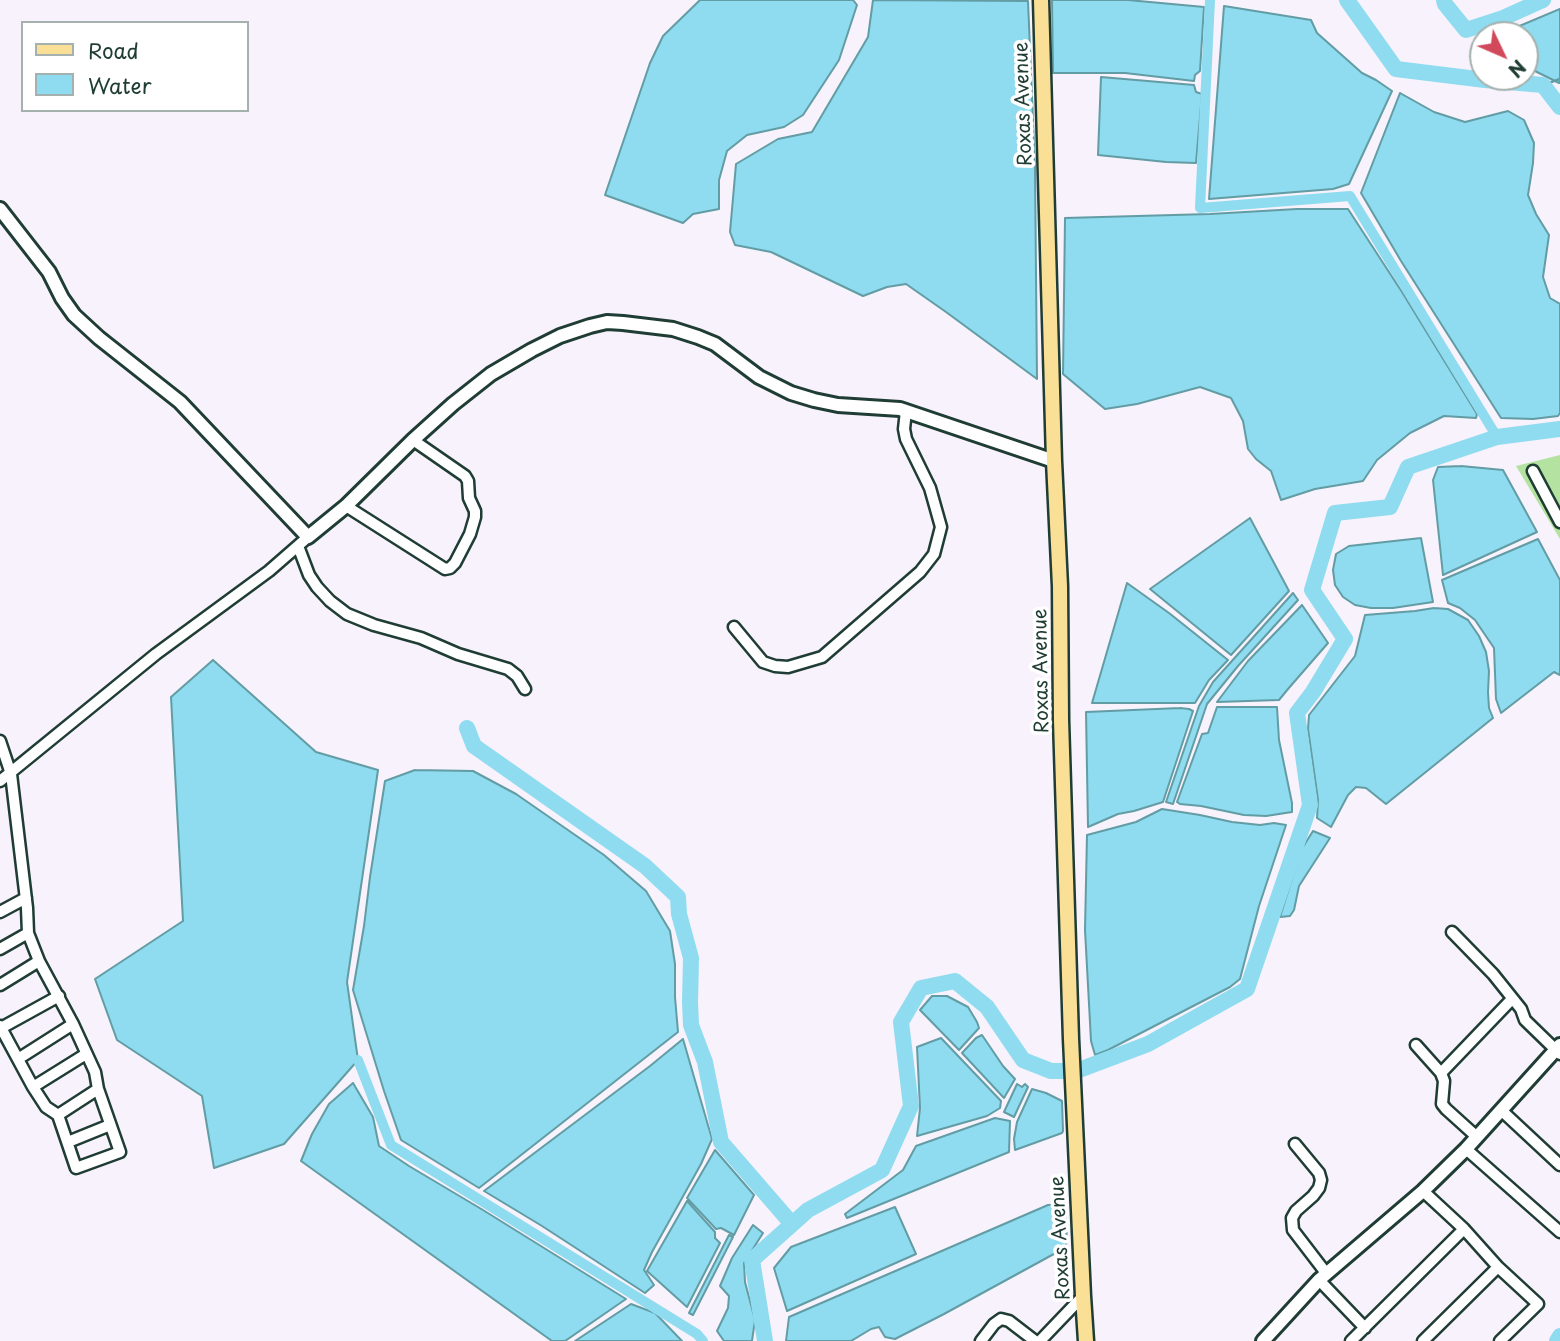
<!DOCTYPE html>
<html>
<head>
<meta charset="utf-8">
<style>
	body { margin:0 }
	#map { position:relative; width:1560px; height:1341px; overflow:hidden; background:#f7f2fb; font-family:"Playpen Sans",sans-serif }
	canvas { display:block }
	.legend { position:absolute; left:21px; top:21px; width:228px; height:91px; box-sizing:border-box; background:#fff; border:2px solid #a5b1ae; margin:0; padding:9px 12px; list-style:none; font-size:21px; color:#1f3d34 }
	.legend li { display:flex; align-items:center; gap:14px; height:35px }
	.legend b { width:35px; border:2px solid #a5b1ae }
	.north { position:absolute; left:1469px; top:21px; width:70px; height:70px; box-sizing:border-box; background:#fff; border:2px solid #a5b1ae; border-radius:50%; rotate:134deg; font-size:19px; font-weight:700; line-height:28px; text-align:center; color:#1f3d34 }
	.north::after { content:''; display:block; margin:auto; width:24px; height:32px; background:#d1495b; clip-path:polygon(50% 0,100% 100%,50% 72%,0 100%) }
</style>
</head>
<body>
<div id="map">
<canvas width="1560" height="1341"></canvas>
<ul class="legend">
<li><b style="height:9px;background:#fadf96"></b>Road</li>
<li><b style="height:19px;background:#8fdbef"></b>Water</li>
</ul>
<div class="north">N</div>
</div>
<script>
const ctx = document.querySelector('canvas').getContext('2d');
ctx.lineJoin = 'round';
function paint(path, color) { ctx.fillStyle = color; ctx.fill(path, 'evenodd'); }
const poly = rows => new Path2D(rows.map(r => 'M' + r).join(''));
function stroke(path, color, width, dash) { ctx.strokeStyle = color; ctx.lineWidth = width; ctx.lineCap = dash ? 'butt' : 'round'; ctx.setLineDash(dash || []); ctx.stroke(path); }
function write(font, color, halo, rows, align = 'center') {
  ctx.font = font + ' "Playpen Sans",sans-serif'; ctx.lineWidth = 7; ctx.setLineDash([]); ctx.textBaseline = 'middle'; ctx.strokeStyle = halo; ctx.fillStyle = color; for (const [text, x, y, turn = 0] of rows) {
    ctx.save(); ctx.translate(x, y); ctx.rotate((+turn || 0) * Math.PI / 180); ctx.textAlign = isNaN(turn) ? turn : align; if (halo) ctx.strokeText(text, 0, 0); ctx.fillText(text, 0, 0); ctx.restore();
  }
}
paint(poly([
	[1560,455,1560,539,1516,466]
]), '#b4e2a0');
const water = poly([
	[700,0,853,0,857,5,839,60,803,115,784,127,747,135,727,151,719,180,719,209,693,214,683,223,605,195,650,63,663,36,700,0],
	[873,0,1028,1,1035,167,1037,379,946,312,906,284,887,287,863,296,771,252,735,245,730,232,736,164,778,139,812,132,868,37,873,0],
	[1052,0,1128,0,1204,7,1200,71,1195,75,1194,81,1125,73,1053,73,1052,0],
	[1224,6,1311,20,1317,33,1362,73,1376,80,1392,91,1349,184,1333,189,1209,199,1224,6],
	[1560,9,1560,83,1559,83,1525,66,1525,35,1498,35,1560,9],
	[1101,77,1194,85,1196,92,1202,94,1196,163,1166,162,1098,155,1101,77],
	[1400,93,1434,112,1465,122,1508,111,1524,120,1534,143,1533,163,1528,195,1536,214,1549,235,1543,277,1550,298,1560,304,1560,413,1558,416,1533,419,1501,418,1401,261,1361,193,1400,93],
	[1297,209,1348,209,1402,292,1477,414,1476,418,1444,416,1410,433,1377,460,1363,481,1315,489,1281,500,1271,471,1256,459,1248,449,1243,421,1231,398,1200,387,1137,404,1105,409,1063,374,1065,218,1210,214,1297,209],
	[1461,466,1503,470,1537,532,1443,575,1433,480,1438,467,1461,466],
	[1250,518,1289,591,1231,655,1150,589,1250,518],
	[1421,538,1433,602,1393,608,1371,608,1355,605,1343,597,1335,585,1333,570,1336,554,1349,546,1421,538],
	[1538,539,1560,580,1560,675,1554,672,1501,713,1496,699,1494,648,1475,620,1460,608,1448,603,1442,580,1538,539],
	[1127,583,1169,613,1228,660,1209,680,1195,703,1092,703,1127,583],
	[1293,593,1298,600,1238,666,1207,704,1173,804,1166,802,1199,706,1213,682,1293,593],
	[1302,605,1328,643,1288,689,1279,700,1217,702,1248,661,1302,605],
	[1434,608,1448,609,1468,620,1479,636,1486,652,1489,671,1488,692,1489,708,1493,718,1386,804,1366,788,1356,787,1348,795,1331,827,1317,818,1318,800,1308,729,1309,715,1355,656,1365,615,1415,611,1434,608],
	[213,660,316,752,378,770,347,982,358,1060,284,1144,214,1168,202,1096,117,1040,95,979,183,921,171,697,213,660],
	[1217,707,1277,707,1279,740,1292,803,1292,812,1266,816,1244,815,1201,806,1180,804,1177,802,1202,734,1208,733,1217,707],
	[1180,708,1189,709,1193,711,1163,802,1134,811,1118,814,1088,827,1086,712,1180,708],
	[415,770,473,771,516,794,604,855,646,891,670,931,675,964,675,997,678,1032,479,1188,401,1140,384,1091,353,990,364,926,370,877,385,781,415,770],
	[1162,809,1200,815,1232,822,1260,825,1274,823,1286,825,1259,906,1240,979,1230,987,1108,1050,1095,1055,1091,1041,1085,930,1087,835,1136,822,1162,809],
	[1313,831,1330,838,1299,886,1294,910,1290,916,1280,917,1301,850,1313,831],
	[932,996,947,996,968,1007,977,1022,979,1028,959,1050,920,1010,932,996],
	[982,1035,1003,1066,1015,1079,1004,1098,962,1053,976,1038,982,1035],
	[941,1038,1001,1101,1000,1108,987,1116,917,1136,920,1108,917,1047,941,1038],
	[683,1039,712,1139,701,1164,652,1252,644,1270,654,1285,645,1293,542,1226,484,1191,650,1066,683,1039],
	[353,1083,373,1117,379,1146,409,1166,483,1210,626,1299,565,1341,552,1341,301,1161,312,1134,329,1104,353,1083],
	[1017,1084,1022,1087,1025,1084,1028,1087,1014,1117,1004,1112,1017,1084],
	[1032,1089,1046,1093,1062,1101,1063,1131,1062,1133,1015,1150,1014,1139,1017,1122,1032,1089],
	[995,1118,1010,1121,1009,1152,847,1218,845,1214,903,1170,916,1146,995,1118],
	[715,1150,754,1195,734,1235,721,1228,716,1229,687,1198,715,1150],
	[687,1201,715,1232,715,1238,720,1243,687,1307,647,1271,687,1201],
	[1065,1204,1067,1242,1063,1249,944,1314,895,1339,885,1337,879,1327,871,1329,851,1341,786,1341,789,1317,1048,1205,1065,1204],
	[895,1207,916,1254,787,1311,774,1268,791,1247,895,1207],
	[753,1225,763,1233,744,1263,745,1282,755,1320,752,1341,724,1341,717,1331,728,1308,729,1296,720,1286,732,1258,753,1225],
	[729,1235,733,1237,693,1315,689,1313,729,1235],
	[631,1304,655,1313,682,1341,575,1341,631,1304]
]);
paint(water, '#8fdbef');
stroke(water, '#629ca4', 2);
stroke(poly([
	[1543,85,1560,79]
]), '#629ca4', 2.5);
stroke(poly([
	[1210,0,1200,208,1350,196,1497,437],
	[358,1060,391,1145,697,1334,703,1341]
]), '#8fdbef', 10);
stroke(poly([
	[1347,0,1396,69,1485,80,1543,85,1560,107],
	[1444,0,1445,4,1466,30,1503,18,1543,0],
	[467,728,474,746,645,866,678,897,679,914,691,958,690,1002,691,1025,705,1062,721,1142,792,1224],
	[1079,1070,1148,1044,1247,989,1310,805,1297,713,1313,692,1345,639,1312,590,1335,513,1390,507,1408,467,1497,437,1560,429],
	[765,1341,752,1260,808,1210,882,1170,911,1106,901,1022,921,988,955,981,987,1007,1023,1060,1051,1071,1067,1071],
	[1557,1341,1560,1336]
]), '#8fdbef', 16);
const minor = poly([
	[1533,471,1560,522],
	[346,506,445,569,450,568,455,563,470,534,475,517,475,511,469,498,468,481,465,476,413,440],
	[298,546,309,575,317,587,330,601,347,614,374,625,421,638,458,654,508,669,517,676,525,689],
	[734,627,763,662,775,666,788,667,822,657,920,572,934,554,941,527,930,488,906,439,904,429,906,411],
	[0,741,11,774,27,908,28,933,39,961,73,1024,95,1072,98,1089,120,1152,76,1168,58,1115,46,1107,33,1087,0,1026],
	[0,781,156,654,269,571,308,537],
	[0,912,26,898],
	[1452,932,1493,974,1521,1009,1525,1020,1560,1054],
	[0,949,28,933],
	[0,985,39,961],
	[1,1028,59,996],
	[1416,1045,1441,1073,1444,1081,1442,1104,1446,1109,1477,1137],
	[18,1059,73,1024],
	[1441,1073,1512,999],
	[33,1087,86,1054],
	[1501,1110,1560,1165],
	[58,1115,98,1089],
	[68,1142,110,1125],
	[1295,1144,1319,1173,1321,1180,1319,1188,1313,1196,1296,1211,1292,1218,1293,1230,1326,1273],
	[1466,1149,1560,1232],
	[1423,1191,1464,1229,1498,1267,1538,1304,1500,1341],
	[1319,1280,1365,1328],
	[981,1341,994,1324,1001,1319,1009,1321,1035,1341],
	[1040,1341,1083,1296],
	[1351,1341,1464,1229],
	[1423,1341,1498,1267]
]);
const tertiary = poly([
	[0,209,49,272,62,298,74,315,99,338,180,402,308,537,346,506,413,440,453,404,491,374,532,350,560,336,590,326,607,322,623,323,673,329,698,337,715,344,759,377,791,393,814,400,838,405,900,409,1054,461],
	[1263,1341,1319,1280,1423,1191,1466,1149,1560,1045]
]);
const primary = poly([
	[1041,0,1054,461,1060,586,1061,720,1071,1039,1083,1296,1086,1341]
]);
stroke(minor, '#1f3d34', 15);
stroke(tertiary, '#1f3d34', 18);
stroke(primary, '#1f3d34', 19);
stroke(minor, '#fff', 10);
stroke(tertiary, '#fff', 12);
stroke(primary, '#fadf96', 14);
write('19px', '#1f3d34', '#fff', [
	["Roxas Avenue",1024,104,-92],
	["Roxas Avenue",1042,671,-91],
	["Roxas Avenue",1061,1238,-93]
]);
</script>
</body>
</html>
